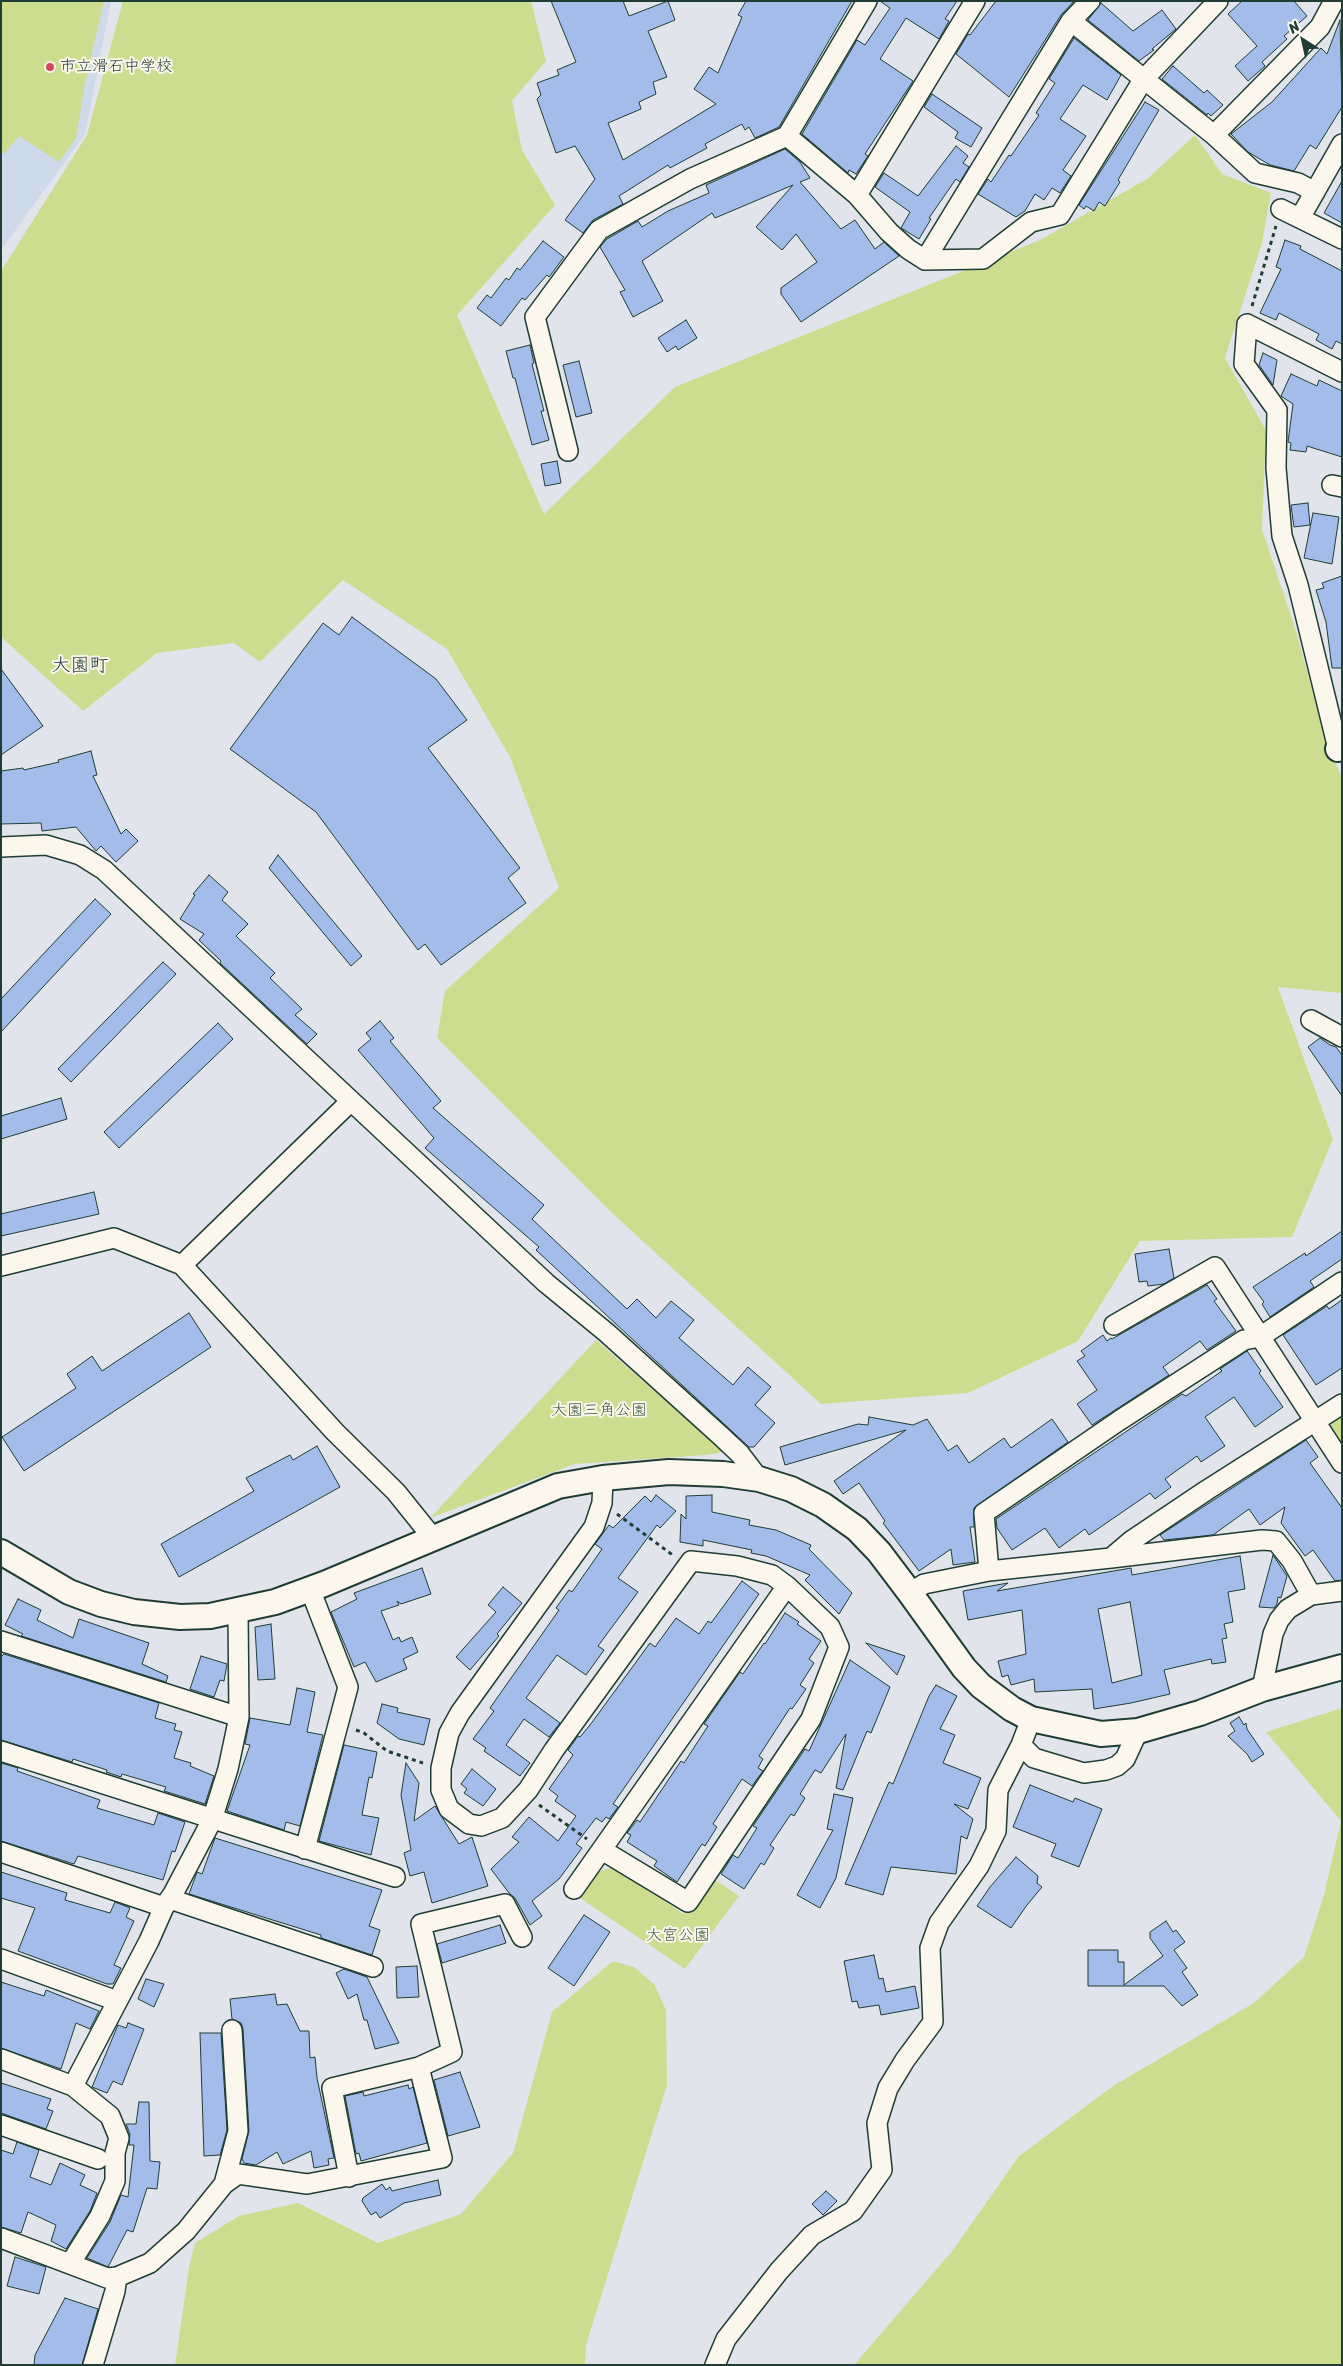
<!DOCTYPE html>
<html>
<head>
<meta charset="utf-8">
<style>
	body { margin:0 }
	#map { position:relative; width:1343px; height:2366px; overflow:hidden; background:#e1e5eb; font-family:Sriracha,sans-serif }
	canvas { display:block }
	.frame { position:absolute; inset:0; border:2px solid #1f3d34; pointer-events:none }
	.north { position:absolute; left:1278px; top:15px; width:50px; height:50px; -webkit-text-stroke:4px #fbf7ec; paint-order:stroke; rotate:325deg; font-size:14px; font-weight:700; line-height:20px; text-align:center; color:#1f3d34 }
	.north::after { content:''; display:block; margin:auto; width:18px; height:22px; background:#1f3d34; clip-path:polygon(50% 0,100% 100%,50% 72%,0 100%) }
</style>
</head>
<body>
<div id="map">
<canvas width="1343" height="2366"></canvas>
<div class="frame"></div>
<div class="north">N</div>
</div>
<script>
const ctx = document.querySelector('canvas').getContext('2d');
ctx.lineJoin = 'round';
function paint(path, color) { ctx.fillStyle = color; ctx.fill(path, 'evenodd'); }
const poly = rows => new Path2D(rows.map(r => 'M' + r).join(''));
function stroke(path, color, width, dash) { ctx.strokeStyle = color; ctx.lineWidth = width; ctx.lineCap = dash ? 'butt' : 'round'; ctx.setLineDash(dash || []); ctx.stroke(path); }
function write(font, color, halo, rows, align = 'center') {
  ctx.font = font + ' Sriracha,"Klee One",sans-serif'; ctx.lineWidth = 4; ctx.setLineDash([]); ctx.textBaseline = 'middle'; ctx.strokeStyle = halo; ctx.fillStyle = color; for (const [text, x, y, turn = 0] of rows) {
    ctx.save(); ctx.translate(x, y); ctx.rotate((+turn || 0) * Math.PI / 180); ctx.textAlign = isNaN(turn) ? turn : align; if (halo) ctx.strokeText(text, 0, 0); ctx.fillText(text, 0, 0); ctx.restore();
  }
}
paint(poly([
	[1,1,111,1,85,134,1,250]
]), '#ced9ea');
paint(poly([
	[1,1,104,1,85,83,76,138,59,162,19,136,4,154,1,152],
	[123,1,531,1,546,61,512,101,522,150,555,205,457,315,544,514,675,387,1040,240,1147,179,1195,135,1222,174,1271,193,1262,243,1225,358,1266,430,1262,529,1297,634,1325,738,1342,778,1342,993,1278,987,1333,1139,1292,1237,1140,1241,1078,1341,968,1393,821,1404,612,1213,437,1038,445,991,559,888,510,757,447,649,343,580,260,662,234,643,157,653,83,711,1,637,1,271,87,135],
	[596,1340,724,1452,705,1455,575,1464,430,1518],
	[1342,1415,1342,1450,1329,1430,1332,1422],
	[1342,1708,1342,2365,854,2365,953,2250,1019,2156,1113,2086,1254,2003,1304,1957,1324,1895,1341,1821,1266,1732],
	[613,1867,684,1914,714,1879,739,1896,685,1969,580,1898,597,1872],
	[613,1961,634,1967,654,1984,666,2010,667,2085,586,2345,585,2365,175,2365,189,2267,195,2243,239,2216,298,2203,378,2243,461,2214,513,2153,552,2012]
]), '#cddd90');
const building = poly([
	[551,1,623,1,629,16,668,1,675,20,648,31,667,77,653,82,656,94,639,102,641,109,608,123,623,160,716,104,694,89,709,67,718,73,742,17,738,15,746,1,852,1,779,127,755,138,749,127,745,130,742,124,705,144,707,148,670,168,668,165,619,196,623,204,593,220,583,233,565,220,595,179,575,146,556,153,537,99,541,95,537,83,559,75,557,70,576,62,551,1],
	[880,1,957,1,945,19,949,21,939,39,906,18,880,59,913,81,865,154,868,156,856,174,849,170,848,173,802,134,857,40,865,45,890,8,880,1],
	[996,1,1074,1,1061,15,1009,97,956,54,968,34,970,35,996,1],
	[1242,1,1294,1,1307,16,1284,36,1287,39,1262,62,1265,66,1248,81,1235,66,1257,46,1228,14,1242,1],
	[1101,3,1133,31,1162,10,1176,29,1152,49,1154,50,1139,61,1088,20,1101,3],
	[1340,20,1342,107,1316,149,1310,145,1294,171,1270,165,1248,152,1231,134,1272,102,1321,48,1327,54,1340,20],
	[1074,38,1121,75,1107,100,1083,85,1060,119,1086,136,1063,170,1071,176,1060,193,1052,188,1044,200,1035,194,1025,211,1016,217,978,194,988,179,991,182,1009,155,1011,156,1039,115,1036,113,1055,83,1049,79,1074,38],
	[1173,66,1204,93,1207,90,1223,105,1211,116,1208,113,1207,115,1162,79,1173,66],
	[932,94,982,128,971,147,955,138,958,132,924,107,932,94],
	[1145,102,1159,110,1118,180,1120,182,1105,206,1099,202,1094,211,1086,206,1084,209,1079,205,1145,102],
	[956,146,968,156,963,163,969,167,960,182,956,179,929,218,931,219,919,239,901,228,910,212,875,187,884,173,918,196,956,146],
	[785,149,800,162,810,178,800,182,841,229,855,220,875,249,884,242,899,256,801,322,781,294,781,288,817,262,796,234,782,250,756,227,793,185,715,218,712,213,642,261,663,301,633,317,620,292,625,290,600,247,607,239,638,221,642,227,668,211,709,193,706,185,785,149],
	[1342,181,1342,223,1324,213,1342,181],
	[1285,240,1301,246,1300,249,1342,271,1342,344,1336,341,1332,349,1316,340,1319,334,1279,313,1276,320,1260,313,1281,269,1276,267,1285,240],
	[543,241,564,257,549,277,547,275,525,300,522,298,501,326,477,308,487,295,491,298,506,278,509,280,517,268,520,270,543,241],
	[686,320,697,338,678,350,676,346,667,352,658,338,686,320],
	[530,345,534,363,532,364,544,411,541,411,549,440,532,445,515,378,513,378,506,351,530,345],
	[1263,353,1277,360,1273,385,1259,365,1263,353],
	[579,361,592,413,576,417,563,365,579,361],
	[1291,374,1317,386,1319,380,1342,391,1342,457,1307,446,1306,452,1290,450,1291,443,1288,442,1293,404,1281,396,1291,374],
	[557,461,561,483,545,486,541,464,557,461],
	[1308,503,1310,525,1294,527,1291,505,1308,503],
	[1313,513,1339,517,1332,564,1304,558,1313,513],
	[1342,576,1342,668,1332,668,1326,622,1316,590,1324,588,1322,583,1342,576],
	[352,617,436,679,467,720,428,748,520,868,508,878,526,903,441,965,425,944,418,950,316,812,230,749,323,623,339,635,352,617],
	[1,669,43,726,1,755,1,669],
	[91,751,97,775,93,776,121,834,126,829,138,841,116,862,101,846,96,851,76,827,42,831,41,823,1,824,1,771,23,768,24,770,59,762,58,760,91,751],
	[278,855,362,956,351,966,269,868,278,855],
	[209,875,228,892,222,900,248,924,236,936,275,973,270,978,302,1009,295,1015,317,1034,307,1044,220,963,221,961,199,940,204,934,180,919,195,895,193,894,209,875],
	[95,899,111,914,1,1032,1,999,95,899],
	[163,962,176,974,71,1082,58,1069,163,962],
	[380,1021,394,1038,390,1041,441,1101,433,1108,544,1205,532,1219,627,1309,637,1299,656,1318,671,1301,694,1320,679,1338,733,1385,748,1367,771,1387,755,1405,775,1423,754,1447,749,1447,536,1250,539,1247,425,1148,434,1138,358,1050,371,1039,366,1033,380,1021],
	[218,1023,233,1039,119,1148,104,1132,218,1023],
	[1320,1038,1330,1045,1336,1047,1342,1055,1342,1096,1308,1047,1320,1038],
	[61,1098,67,1119,1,1139,1,1116,61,1098],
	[94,1192,99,1214,1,1236,1,1214,94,1192],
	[1342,1231,1342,1259,1310,1281,1314,1287,1270,1317,1262,1304,1264,1302,1253,1287,1305,1253,1306,1256,1342,1231],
	[1169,1249,1174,1278,1164,1284,1148,1286,1147,1281,1139,1282,1135,1254,1169,1249],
	[1207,1285,1217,1299,1214,1301,1236,1331,1207,1350,1200,1341,1163,1367,1169,1375,1092,1425,1077,1404,1097,1390,1077,1361,1085,1356,1081,1351,1103,1335,1107,1341,1111,1338,1112,1339,1207,1285],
	[1342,1300,1342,1368,1316,1385,1283,1335,1327,1306,1329,1309,1342,1300],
	[189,1313,211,1347,24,1471,2,1437,76,1388,67,1374,92,1356,102,1371,189,1313],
	[1247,1351,1261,1371,1259,1373,1283,1407,1255,1427,1234,1397,1205,1417,1225,1446,1201,1462,1197,1456,1165,1479,1171,1487,1155,1499,1150,1493,1089,1535,1085,1529,1059,1548,1045,1528,1012,1550,997,1528,996,1519,1182,1394,1186,1396,1222,1371,1220,1369,1247,1351],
	[869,1417,913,1425,927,1419,948,1451,957,1445,969,1463,1004,1438,1011,1448,1052,1419,1068,1442,974,1508,974,1527,970,1527,975,1562,953,1565,951,1549,919,1571,883,1523,885,1521,859,1483,843,1494,834,1481,906,1430,785,1465,780,1447,858,1424,868,1425,869,1417],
	[1306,1440,1318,1457,1310,1463,1342,1508,1342,1580,1335,1581,1313,1550,1305,1556,1281,1523,1285,1507,1260,1525,1249,1509,1213,1535,1164,1540,1160,1535,1306,1440],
	[317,1446,340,1487,179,1577,161,1544,254,1491,246,1478,290,1455,293,1460,317,1446],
	[656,1495,676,1511,660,1528,657,1525,618,1578,638,1592,598,1646,604,1650,586,1675,557,1655,526,1698,560,1723,549,1737,524,1719,506,1745,530,1763,520,1776,484,1751,486,1748,473,1739,494,1711,490,1708,559,1610,556,1608,569,1590,572,1592,602,1549,595,1544,609,1525,613,1528,645,1496,651,1502,656,1495],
	[712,1495,712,1512,750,1520,749,1525,776,1530,811,1545,809,1549,852,1593,839,1614,805,1580,810,1575,766,1556,751,1553,752,1550,703,1540,703,1546,680,1542,681,1514,686,1519,686,1496,712,1495],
	[1273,1555,1287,1576,1281,1598,1278,1597,1277,1604,1274,1608,1259,1607,1273,1555],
	[1240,1556,1245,1589,1228,1592,1233,1622,1224,1624,1227,1638,1222,1639,1226,1662,1212,1664,1211,1659,1164,1670,1170,1694,1131,1703,1094,1709,1092,1689,1035,1692,1034,1679,1011,1685,1008,1675,1002,1677,998,1661,1026,1654,1022,1610,968,1620,963,1591,1008,1583,997,1591,1131,1568,1132,1575,1240,1556],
	[1130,1602,1142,1675,1112,1683,1098,1609,1130,1602],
	[422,1568,431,1594,401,1604,397,1601,399,1605,381,1611,393,1640,399,1637,401,1642,412,1637,418,1652,403,1659,407,1669,376,1682,365,1662,354,1667,331,1612,357,1599,354,1593,422,1568],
	[742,1581,759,1594,613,1804,618,1807,609,1819,606,1817,602,1822,596,1818,576,1844,582,1848,559,1879,532,1901,542,1916,530,1925,515,1898,509,1893,491,1869,519,1842,512,1837,529,1817,558,1841,576,1816,555,1801,558,1796,549,1789,573,1755,568,1750,578,1736,580,1737,590,1725,650,1643,655,1647,676,1618,699,1634,708,1621,711,1623,742,1581],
	[503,1587,522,1603,497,1634,499,1636,470,1670,456,1657,496,1612,488,1605,503,1587],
	[18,1599,41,1610,37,1620,73,1638,79,1619,149,1643,142,1664,168,1676,166,1682,21,1636,23,1634,5,1625,18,1599],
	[785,1613,799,1622,797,1624,821,1641,809,1659,814,1663,800,1685,806,1689,792,1709,790,1708,759,1756,763,1759,758,1768,763,1771,752,1786,742,1779,713,1824,717,1827,705,1846,702,1844,677,1882,654,1866,657,1861,627,1842,631,1835,627,1833,637,1820,640,1822,681,1761,684,1763,708,1726,704,1724,740,1672,743,1674,764,1643,765,1644,785,1613],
	[271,1624,275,1679,258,1680,255,1627,271,1624],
	[866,1643,905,1656,897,1675,866,1643],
	[4,1654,159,1703,155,1718,176,1724,174,1730,182,1732,174,1758,191,1763,190,1766,214,1776,205,1804,164,1791,166,1787,122,1774,121,1777,106,1772,107,1770,73,1759,72,1762,1,1740,1,1657,4,1654],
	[201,1656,227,1664,224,1681,220,1680,214,1697,190,1689,201,1656],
	[850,1660,890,1687,871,1733,867,1731,843,1790,836,1788,846,1734,821,1773,815,1770,800,1794,805,1798,794,1816,791,1814,770,1845,774,1848,764,1865,761,1863,744,1889,721,1874,733,1855,738,1858,757,1828,753,1826,805,1749,809,1751,850,1660],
	[936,1685,957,1696,940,1729,955,1735,943,1763,981,1778,968,1809,954,1804,973,1819,967,1839,961,1836,956,1874,891,1867,883,1895,845,1884,889,1782,893,1784,929,1696,936,1685],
	[297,1688,315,1692,307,1732,323,1735,300,1826,286,1822,284,1830,227,1811,250,1745,245,1744,250,1718,290,1725,297,1688],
	[382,1704,398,1708,397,1712,430,1719,424,1745,399,1739,377,1723,382,1704],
	[1239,1717,1244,1725,1246,1723,1247,1729,1264,1754,1252,1762,1247,1754,1228,1736,1235,1731,1230,1723,1239,1717],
	[344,1745,377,1752,372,1778,369,1777,362,1815,379,1818,371,1855,319,1841,344,1745],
	[1,1763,18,1768,17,1771,100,1800,97,1808,154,1825,158,1813,185,1822,175,1852,172,1851,163,1880,78,1856,74,1864,1,1841,1,1763],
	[406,1763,419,1783,414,1821,435,1806,459,1844,472,1837,488,1886,432,1903,424,1872,410,1876,404,1853,411,1850,401,1795,406,1763],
	[472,1769,496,1789,483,1806,464,1793,467,1789,461,1784,472,1769],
	[1030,1785,1073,1802,1075,1798,1102,1809,1079,1867,1051,1856,1056,1844,1013,1827,1030,1785],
	[834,1794,853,1798,836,1878,820,1908,797,1895,833,1830,827,1829,834,1794],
	[215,1838,382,1890,369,1926,380,1930,372,1955,321,1938,321,1935,189,1894,197,1872,202,1874,215,1838],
	[1016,1857,1038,1876,1037,1883,1042,1887,1027,1905,1011,1928,977,1906,990,1887,1016,1857],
	[1,1872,67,1893,65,1900,110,1913,115,1902,130,1908,126,1917,134,1921,114,1965,121,1968,113,1984,107,1984,18,1951,35,1908,1,1898,1,1872],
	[584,1915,610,1932,574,1986,548,1968,584,1915],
	[1166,1921,1173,1932,1176,1930,1185,1942,1174,1950,1187,1968,1182,1972,1198,1995,1182,2006,1164,1986,1088,1986,1088,1950,1118,1950,1118,1962,1124,1962,1124,1985,1163,1956,1150,1938,1150,1932,1166,1921],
	[500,1925,506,1943,442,1963,437,1944,500,1925],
	[874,1955,879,1979,883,1978,886,1992,915,1986,919,2008,881,2015,879,2005,859,2008,857,2001,852,2002,844,1961,874,1955],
	[417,1966,419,1997,397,1998,396,1967,417,1966],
	[344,1969,367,1977,399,2043,375,2049,367,2020,364,2020,357,1994,348,1999,336,1973,344,1969],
	[146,1979,164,1984,154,2007,138,1999,146,1979],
	[1,1982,44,1996,46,1990,99,2011,90,2029,76,2023,61,2069,1,2048,1,1982],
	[275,1994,277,2005,287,2004,300,2031,309,2031,310,2058,315,2057,317,2078,334,2158,328,2159,329,2165,314,2168,311,2151,283,2164,277,2152,256,2165,244,2163,242,2159,249,2131,243,2029,241,2023,232,2019,230,1999,275,1994],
	[128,2023,144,2029,122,2085,113,2081,107,2093,92,2087,118,2025,126,2028,128,2023],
	[200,2033,221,2033,227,2130,220,2155,204,2156,200,2033],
	[460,2072,480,2127,448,2136,434,2080,460,2072],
	[1,2083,51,2099,47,2109,53,2111,46,2129,1,2113,1,2083],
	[408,2085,409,2089,413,2087,427,2143,361,2161,359,2153,356,2154,345,2096,363,2092,364,2096,408,2085],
	[139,2102,149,2102,150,2161,160,2162,157,2189,147,2188,133,2232,127,2230,108,2267,87,2258,110,2222,121,2195,128,2197,134,2145,129,2145,130,2134,126,2124,136,2124,139,2102],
	[17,2142,39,2150,30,2177,51,2185,60,2163,85,2175,80,2185,97,2193,90,2211,66,2249,51,2241,56,2225,28,2212,21,2233,1,2227,1,2150,13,2154,17,2142],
	[438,2180,441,2195,404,2203,380,2218,376,2212,371,2215,362,2201,363,2198,382,2184,386,2190,390,2187,392,2191,438,2180],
	[826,2191,837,2201,823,2215,812,2204,826,2191],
	[15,2257,46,2267,39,2294,7,2286,15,2257],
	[65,2298,98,2309,82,2365,34,2365,35,2355,65,2298]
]);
paint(building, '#a3bce9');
stroke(building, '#1f3d34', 1);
const minor = poly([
	[1071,21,1214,135,1255,173,1298,183,1315,192],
	[1214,135,1320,27,1334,1],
	[787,136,857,195,889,232,908,249,925,260,983,259,1031,222,1060,215,1143,80,1218,1],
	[857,195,975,1],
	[1281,209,1342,239],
	[1300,218,1342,144],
	[925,260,1071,21,1090,1],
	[568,451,535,317,599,230,690,179,787,136,867,1],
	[1332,485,1342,487],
	[1338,749,1298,585,1282,536,1276,468,1277,410,1244,364,1247,324,1342,372],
	[1,847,46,845,80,855,104,870,546,1283,607,1333,722,1437,740,1454,759,1479],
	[1311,1020,1342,1037],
	[182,1265,351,1101],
	[1,1266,114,1238,182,1265,335,1432,396,1492,433,1538],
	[1114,1325,1215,1267,1342,1463],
	[1111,1558,1262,1540,1276,1541,1292,1561,1311,1595],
	[989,1571,984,1513,1120,1420,1244,1340,1260,1337,1342,1282],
	[910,1593,924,1584,989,1571,1111,1558,1131,1541,1207,1490,1342,1404],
	[1,1641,239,1717],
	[1262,1689,1273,1634,1279,1620,1288,1609,1311,1595,1342,1591],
	[1021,1745,1034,1758,1084,1773,1106,1770,1117,1766,1125,1759,1138,1731],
	[1,1751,395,1877],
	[305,1849,348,1687,310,1589],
	[602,1850,688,1902,811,1719,839,1647,830,1627,787,1586],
	[1,1852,164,1907],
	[574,1889,787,1586,772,1575,737,1566,691,1561,554,1750,528,1790,502,1818,481,1826,469,1824,449,1809,441,1790,441,1768,449,1733,460,1713,594,1527,602,1503,603,1478],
	[170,1899,373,1967],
	[1,1959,117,2001],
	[1,2059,73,2086,149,1941,164,1907,173,1894,212,1820,228,1769,239,1717,238,1611],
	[1,2125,98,2159],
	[349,2177,332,2088,419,2067],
	[224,2184,238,2131,232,2030],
	[1,2238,107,2278,117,2277,150,2263,186,2231,224,2184,238,2174,307,2184,442,2158,419,2067,452,2052,421,1924,505,1904,522,1937],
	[70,2264,100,2216,115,2181,115,2153,119,2138,110,2116,73,2086],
	[93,2365,115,2291,117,2277],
	[715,2365,726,2339,779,2271,812,2235,853,2211,882,2170,877,2123,888,2088,905,2060,933,2022,930,1948,939,1923,979,1866,996,1831,998,1790,1021,1745,1031,1719]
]);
const tertiary = poly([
	[1338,749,1342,747],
	[1,1552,69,1592,101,1604,134,1612,180,1617,210,1616,275,1602,324,1584,558,1486,603,1478,669,1472,723,1474,759,1479,791,1489,823,1505,857,1529,879,1552,910,1593,964,1668,981,1686,1012,1709,1031,1719,1101,1734,1138,1731,1200,1713,1262,1689,1342,1667]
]);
stroke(minor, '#1f3d34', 22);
stroke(tertiary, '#1f3d34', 28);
stroke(poly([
	[1252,306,1276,226],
	[617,1514,674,1556],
	[356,1730,364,1733,387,1751,423,1763],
	[539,1805,587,1839]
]), '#1f3d34', 3, [4, 4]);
stroke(minor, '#fbf7ec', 19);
stroke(tertiary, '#fbf7ec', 24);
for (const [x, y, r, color] of [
	[50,67,5,"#d1495b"]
]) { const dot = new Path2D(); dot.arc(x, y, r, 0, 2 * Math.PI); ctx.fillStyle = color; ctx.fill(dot); stroke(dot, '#fbf7ec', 2); }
write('16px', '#1f3d34', '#fbf7ec', [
	["市立滑石中学校",60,67]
], 'left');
write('16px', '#425d46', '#fbf7ec', [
	["大園三角公園",599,1411],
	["大宮公園",678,1936]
]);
write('19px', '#1f3d34', '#fbf7ec', [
	["大園町",80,666]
]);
</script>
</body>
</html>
